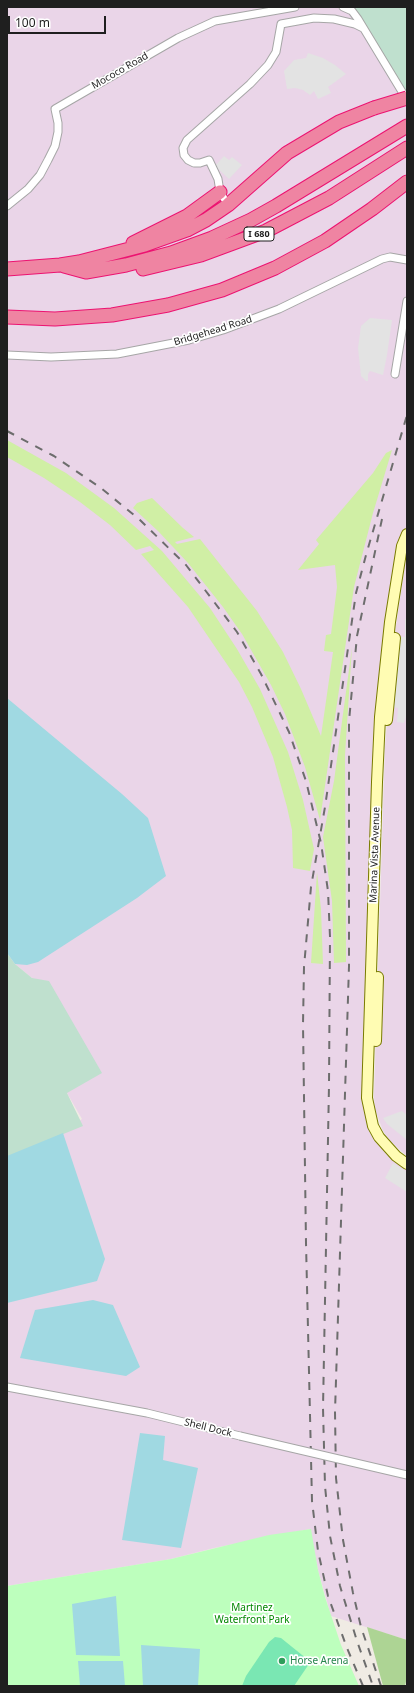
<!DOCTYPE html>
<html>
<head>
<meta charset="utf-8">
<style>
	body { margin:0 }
	#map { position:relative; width:414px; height:1693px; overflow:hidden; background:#f0ebe4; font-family:"Noto Sans",sans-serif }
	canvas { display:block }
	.frame { position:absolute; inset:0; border:8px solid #1f1f1f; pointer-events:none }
	.scale { position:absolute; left:8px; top:16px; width:98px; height:18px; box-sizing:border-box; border:2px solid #1f1f1f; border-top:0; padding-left:5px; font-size:12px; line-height:14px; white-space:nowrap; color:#1f1f1f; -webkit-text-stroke:3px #fff; paint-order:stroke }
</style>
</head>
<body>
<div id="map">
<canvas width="414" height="1693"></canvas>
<div class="frame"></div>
<div class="scale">100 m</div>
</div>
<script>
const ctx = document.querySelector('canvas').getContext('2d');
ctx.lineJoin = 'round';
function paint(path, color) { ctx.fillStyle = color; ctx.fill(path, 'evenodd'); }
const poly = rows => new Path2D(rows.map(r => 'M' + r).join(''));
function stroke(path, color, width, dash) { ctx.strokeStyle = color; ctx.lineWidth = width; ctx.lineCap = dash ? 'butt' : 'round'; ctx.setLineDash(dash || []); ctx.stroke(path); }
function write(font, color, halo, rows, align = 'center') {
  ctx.font = font + ' "Noto Sans",sans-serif'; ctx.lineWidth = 3.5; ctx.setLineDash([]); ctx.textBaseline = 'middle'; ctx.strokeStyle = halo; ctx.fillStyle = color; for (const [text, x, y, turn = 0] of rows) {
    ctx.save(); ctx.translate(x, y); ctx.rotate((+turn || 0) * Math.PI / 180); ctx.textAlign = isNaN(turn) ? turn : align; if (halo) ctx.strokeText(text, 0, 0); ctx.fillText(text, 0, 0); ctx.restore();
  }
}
paint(poly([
	[7,7,343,7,352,11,407,98,407,533,384,666,367,1098,373,1125,407,1164,407,1640,331,1616,318,1570,310,1529,214,1548,171,1559,7,1586,7,1156,69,1128,82,1119,67,1093,32,978,15,964,7,953],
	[407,551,407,1156,390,1141,383,1131,375,1109,374,1096,385,747,395,633]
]), '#ead5e8');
paint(poly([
	[7,440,66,473,114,508,162,551,210,608,237,649,260,689,288,752,303,800,314,849,310,871,293,868,292,830,287,807,273,757,252,707,239,682,188,607,141,554,154,550,150,546,136,550,110,525,80,502,44,478,7,457],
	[392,450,373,513,354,587,320,820,305,767,285,714,271,685,242,634,223,607,188,563,158,531,133,508,137,503,152,498,183,528,194,537,175,542,177,544,200,539,257,611,283,652,301,689,321,736,333,652,324,651,326,635,331,634,337,587,335,565,298,570,319,544,316,540,373,473,386,453],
	[352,647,345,755,346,962,334,963,332,901,323,837,334,781],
	[317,872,321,909,323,964,311,963]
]), '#d0efa5');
paint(poly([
	[367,1627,407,1640,407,1677,405,1686,383,1686]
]), '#add494');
paint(poly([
	[343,7,407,7,407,98,358,19],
	[7,953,15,964,32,978,49,981,102,1073,67,1093,83,1126,7,1157]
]), '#bfe0ce');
paint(poly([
	[311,1529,318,1570,325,1597,341,1645,359,1686,7,1686,7,1586,171,1559,269,1535]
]), '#bdffbd');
paint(poly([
	[275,1637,281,1638,307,1659,309,1664,294,1686,242,1686,246,1676,269,1642]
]), '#7ae7b3');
paint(poly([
	[308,53,323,58,335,65,346,74,328,87,331,93,318,99,314,91,310,95,303,90,295,88,287,89,284,71,294,60,306,58],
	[224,156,229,160,232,157,242,165,229,179,215,166],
	[370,318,392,320,387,355,383,375,370,371,368,374,368,381,366,381,361,376,358,348,361,326],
	[405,619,407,619,407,713,404,723,397,722,398,708,393,707,400,637,405,637],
	[402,1111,407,1115,407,1140,387,1124,383,1118],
	[393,1163,407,1172,407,1192,385,1178]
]), '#e3e3e3');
paint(poly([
	[7,698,122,794,148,818,166,876,137,898,38,962,27,965,15,964,7,953],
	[63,1133,105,1259,97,1281,7,1303,7,1156],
	[93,1300,113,1305,140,1367,126,1376,20,1358,35,1310],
	[140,1433,165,1436,163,1460,198,1468,181,1548,122,1540],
	[116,1596,120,1656,76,1655,72,1604],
	[141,1645,200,1649,198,1686,143,1686],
	[78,1661,123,1661,125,1686,80,1686]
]), '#a0d9e2');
stroke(poly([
	[26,1686,38,1686]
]), '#a0d9e2', 2);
const street = poly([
	[343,7,352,11,358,19,407,100],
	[228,205,220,192,218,179,209,160,200,163,194,163,188,160,184,155,183,148,187,140,250,84,268,65,276,52,281,24,314,18,334,19,355,24,363,28],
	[7,206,28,189,40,175,48,160,55,146,58,132,58,123,55,109,178,38,215,21,295,7],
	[7,355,51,357,117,354,189,340,223,330,279,309,382,259,390,257,407,260],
	[395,374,407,301],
	[7,1387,147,1413,240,1436]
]);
const secondary = poly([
	[407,534,402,546,390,622,380,717,377,782,367,1098,373,1126,379,1137,396,1156,407,1164],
	[387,720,395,638],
	[376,1041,378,977]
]);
const highway = poly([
	[133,243,187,216,220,192],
	[64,266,86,272,126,265,171,253,212,238,251,220,276,206,407,126],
	[7,269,60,265,79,262,145,245,187,230,206,220,228,205,287,153,339,122,374,108],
	[143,269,201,255,266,231,329,198,407,148],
	[7,317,55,319,112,315,168,305,222,290,275,268,325,241,372,209,407,182]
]);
stroke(street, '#a6a6a6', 9);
stroke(secondary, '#797b00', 12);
stroke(highway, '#ec1371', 15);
stroke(street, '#fff', 7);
stroke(secondary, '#fffcb3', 10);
stroke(highway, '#ef84a2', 13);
stroke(poly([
	[7,431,54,456,101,488,140,520,186,565,237,632,261,674,289,732,306,781,321,843,328,891,330,937,329,1085,323,1408,325,1486,330,1536,340,1586,357,1641,373,1686],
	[363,1686,347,1648,328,1596,318,1551,312,1501,306,1243,303,1024,304,967,311,887,325,807,356,593,366,555,407,415],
	[381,1686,361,1627,353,1593,343,1540,336,1478,335,1412,349,966,349,721,357,636,382,519]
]), '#6d6d6d', 2, [8, 8]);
const streetBridge = poly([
	[240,1436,407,1475]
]);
const highwayBridge = poly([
	[374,108,407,98]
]);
stroke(streetBridge, '#a6a6a6', 9, []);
stroke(highwayBridge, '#ec1371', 15, []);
stroke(streetBridge, '#fff', 7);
stroke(highwayBridge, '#ef84a2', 13);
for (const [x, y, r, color] of [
	[282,1661,4,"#2e9e5b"]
]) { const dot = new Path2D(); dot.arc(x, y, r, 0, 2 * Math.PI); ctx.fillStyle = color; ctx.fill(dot); stroke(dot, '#fff', 1.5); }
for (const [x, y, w] of [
	[259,234,30]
]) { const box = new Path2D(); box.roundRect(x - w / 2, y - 7, w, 14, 3); ctx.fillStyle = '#fff'; ctx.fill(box); stroke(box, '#1f1f1f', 1); }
write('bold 9px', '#1f1f1f', null, [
	["I 680",259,234]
]);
write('10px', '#1f1f1f', '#fff', [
	["Mococo Road",120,71,-30],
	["Bridgehead Road",213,331,-17],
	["Marina Vista Avenue",375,855,-88],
	["Shell Dock",208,1428,14]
]);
write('10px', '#028801', '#fff', [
	["Martinez",252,1608],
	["Waterfront Park",252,1620]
]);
write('10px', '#27864d', '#fff', [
	["Horse Arena",290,1661]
], 'left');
</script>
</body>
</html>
